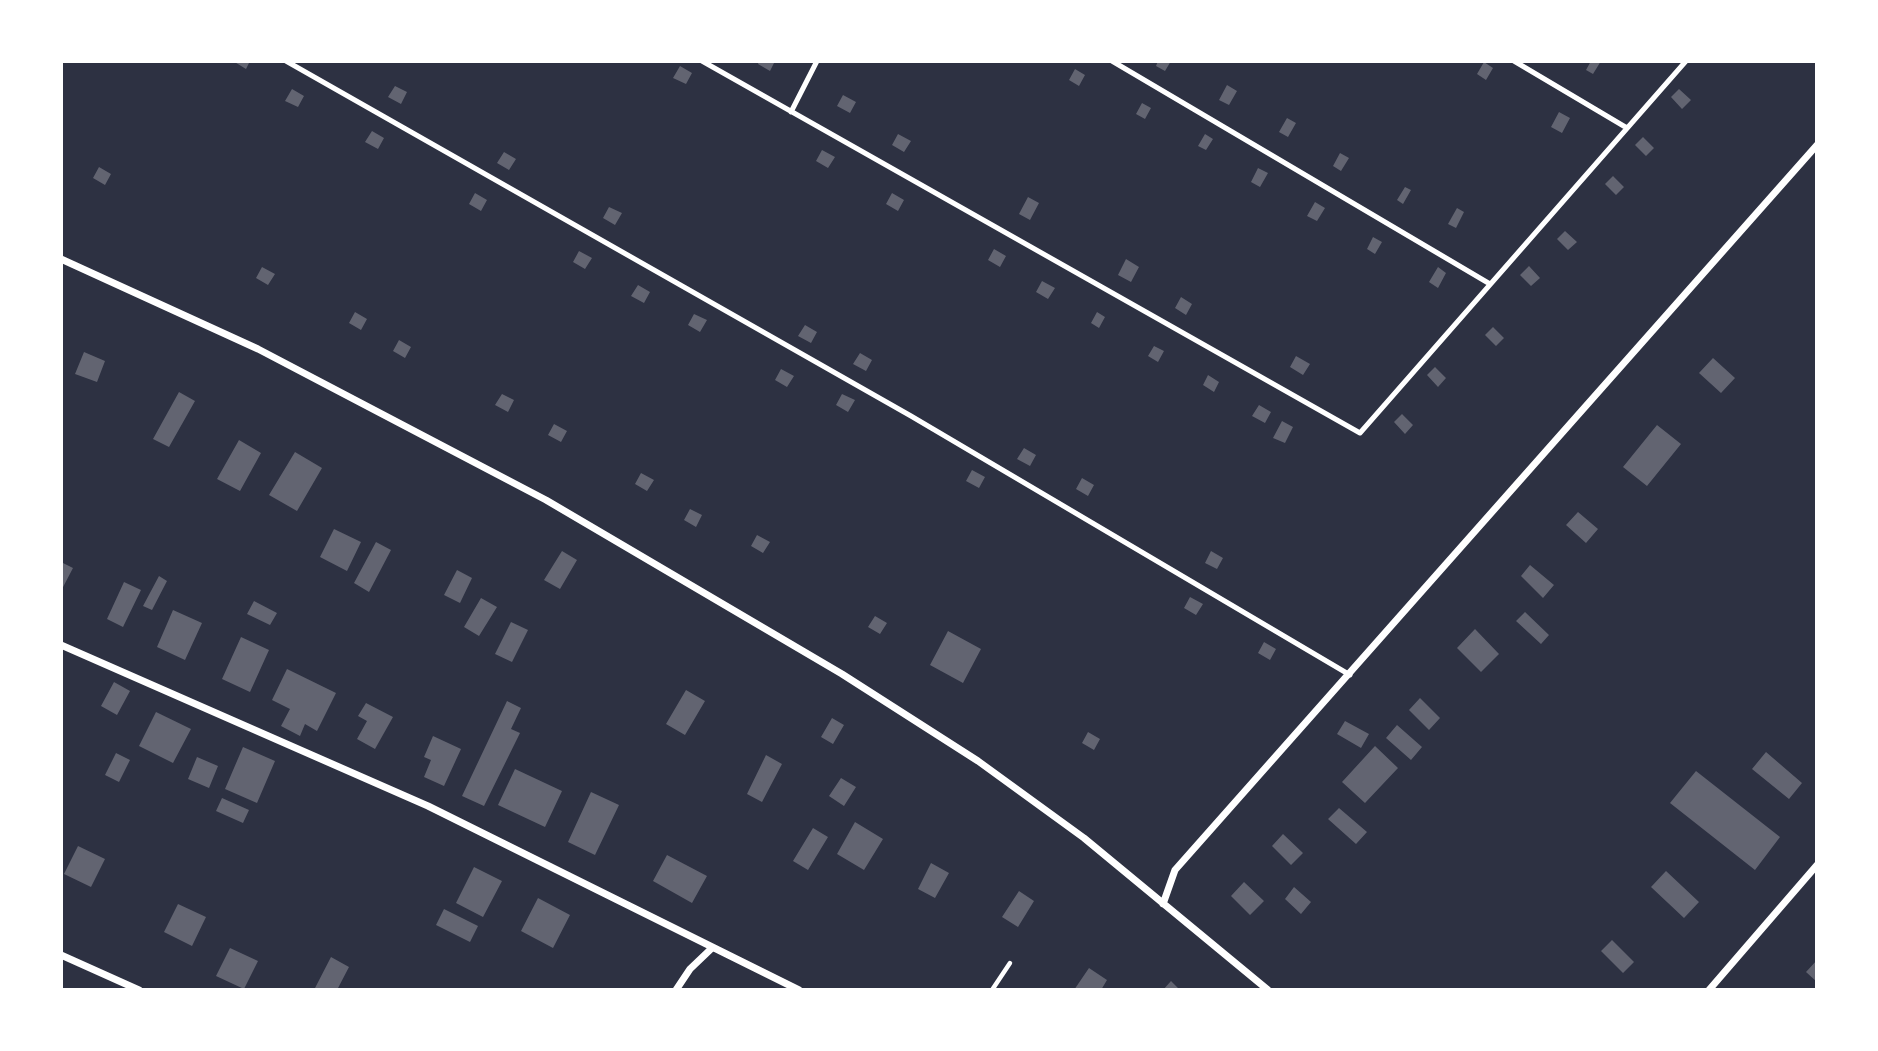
<!DOCTYPE html>
<html>
<head>
<meta charset="utf-8">
<style>
	body { margin:0 }
	#map { position:relative; width:1878px; height:1051px; overflow:hidden; background:#2d3142; font-family:Ubuntu,sans-serif }
	canvas { display:block }
	.frame { position:absolute; inset:0; border:63px solid #fff; pointer-events:none }
</style>
</head>
<body>
<div id="map">
<canvas width="1878" height="1051"></canvas>
<div class="frame"></div>
</div>
<script>
const ctx = document.querySelector('canvas').getContext('2d');
ctx.lineJoin = 'round';
function paint(path, color) { ctx.fillStyle = color; ctx.fill(path, 'evenodd'); }
const poly = rows => new Path2D(rows.map(r => 'M' + r).join(''));
function stroke(path, color, width, dash) { ctx.strokeStyle = color; ctx.lineWidth = width; ctx.lineCap = dash ? 'butt' : 'round'; ctx.setLineDash(dash || []); ctx.stroke(path); }
paint(poly([
	[233,61,250,61,246,69],
	[759,61,775,61,770,71,758,64],
	[1158,61,1171,61,1165,71,1156,66],
	[1591,61,1601,61,1593,74,1586,70],
	[1484,62,1493,68,1486,80,1477,74],
	[680,66,692,73,686,84,673,78],
	[1075,69,1085,75,1079,86,1069,80],
	[1227,85,1237,91,1229,105,1219,100],
	[395,86,407,92,401,104,388,97],
	[292,89,304,96,298,107,285,101],
	[1679,89,1691,100,1682,109,1671,97],
	[843,95,856,102,850,113,837,106],
	[1142,103,1151,108,1145,119,1136,114],
	[1559,112,1570,118,1562,133,1551,127],
	[1287,118,1296,123,1288,137,1279,132],
	[372,131,384,138,378,149,365,142],
	[898,134,911,141,904,152,892,145],
	[1205,134,1213,139,1206,150,1198,146],
	[1643,137,1654,148,1646,156,1635,145],
	[822,150,835,157,828,168,816,161],
	[504,152,516,159,509,170,497,163],
	[1340,153,1349,158,1341,171,1333,166],
	[99,167,111,174,105,185,93,178],
	[1258,168,1268,173,1260,187,1251,182],
	[1613,176,1624,187,1616,195,1605,184],
	[1405,187,1411,190,1403,204,1397,200],
	[475,193,487,200,481,211,469,204],
	[892,193,904,200,898,211,886,204],
	[1028,197,1039,203,1030,220,1019,214],
	[1315,202,1325,208,1317,221,1307,216],
	[609,207,622,213,615,225,603,218],
	[1457,208,1464,212,1456,228,1448,224],
	[1565,231,1577,242,1568,250,1557,239],
	[1373,237,1382,242,1375,254,1367,249],
	[994,249,1006,256,1000,267,988,260],
	[579,251,592,258,585,269,573,262],
	[1126,259,1139,267,1131,282,1118,275],
	[1529,266,1540,278,1531,286,1520,275],
	[262,267,275,274,268,285,256,278],
	[1438,267,1446,273,1438,288,1429,282],
	[1042,281,1055,288,1048,299,1036,292],
	[638,285,650,292,644,303,631,296],
	[1181,297,1192,304,1186,315,1175,308],
	[355,312,367,319,361,330,349,323],
	[1097,312,1105,317,1099,328,1091,323],
	[694,314,707,320,700,332,688,325],
	[805,325,817,332,811,343,798,336],
	[1493,327,1504,338,1496,346,1485,335],
	[399,340,411,347,405,358,393,351],
	[1154,346,1164,351,1158,362,1148,356],
	[84,352,105,361,97,382,75,374],
	[860,353,872,360,866,371,853,364],
	[1296,356,1310,364,1303,375,1290,367],
	[1713,358,1735,378,1721,393,1699,373],
	[1435,367,1446,378,1438,387,1427,375],
	[781,369,794,376,787,387,775,380],
	[1208,375,1219,382,1214,392,1203,385],
	[179,392,195,401,169,447,153,439],
	[502,394,514,400,508,412,495,405],
	[842,394,855,400,848,412,836,405],
	[1259,405,1271,412,1265,423,1252,416],
	[1402,414,1413,425,1405,434,1394,422],
	[1282,421,1293,427,1285,443,1273,438],
	[554,424,567,431,561,442,548,435],
	[1657,425,1681,444,1647,486,1623,467],
	[239,440,261,453,240,491,217,479],
	[1024,448,1036,455,1030,466,1017,459],
	[295,452,322,468,297,511,269,495],
	[972,470,985,477,979,488,966,481],
	[641,473,654,480,647,491,635,484],
	[1082,478,1094,485,1088,496,1076,489],
	[690,509,702,515,696,527,684,520],
	[1578,512,1598,529,1586,543,1566,525],
	[334,529,361,542,347,571,320,557],
	[757,535,770,542,763,553,751,546],
	[376,542,391,550,369,592,354,583],
	[562,551,577,560,560,589,544,580],
	[1211,551,1223,558,1217,569,1205,563],
	[61,562,73,568,61,591],
	[1530,565,1554,585,1543,598,1521,576],
	[457,570,472,578,460,603,444,595],
	[159,576,167,581,152,610,143,606],
	[124,582,141,590,123,627,107,619],
	[1190,597,1203,604,1196,615,1184,608],
	[481,598,497,607,479,636,464,627],
	[254,601,277,613,270,625,247,614],
	[173,610,202,623,185,660,157,647],
	[1525,612,1549,635,1541,644,1516,621],
	[875,616,887,623,880,634,868,627],
	[511,622,528,630,512,662,495,654],
	[1475,629,1499,654,1481,672,1457,648],
	[948,631,981,649,963,683,930,665],
	[241,637,269,650,250,692,222,679],
	[1264,642,1276,649,1270,660,1258,653],
	[287,669,336,693,317,731,305,724,300,736,281,726,290,709,272,700],
	[114,682,130,691,117,715,101,706],
	[686,690,705,701,685,735,666,724],
	[1420,698,1440,718,1429,730,1409,710],
	[507,701,521,708,511,729,520,733,484,806,462,796],
	[366,703,393,717,375,749,357,739,367,721,358,716],
	[156,712,191,729,173,763,139,746],
	[832,718,844,725,833,744,821,737],
	[1345,721,1369,734,1361,748,1337,734],
	[1397,725,1422,747,1411,760,1386,738],
	[1088,732,1100,739,1094,750,1082,743],
	[433,736,461,749,444,786,424,777,431,760,424,757],
	[1375,746,1398,768,1365,803,1342,782],
	[243,747,275,761,257,803,225,789],
	[1766,752,1802,783,1789,799,1752,769],
	[116,753,130,760,119,782,105,775],
	[766,755,782,764,762,802,747,794],
	[197,757,218,766,209,788,188,779],
	[515,769,562,791,545,827,498,805],
	[1696,771,1780,837,1755,870,1670,803],
	[841,778,856,787,844,806,829,796],
	[591,792,619,805,595,855,568,842],
	[222,798,249,810,243,823,216,811],
	[1339,808,1367,832,1356,844,1328,819],
	[855,822,883,839,864,870,837,854],
	[813,828,828,837,808,870,793,861],
	[1283,834,1303,853,1291,865,1272,846],
	[78,846,105,859,91,887,64,874],
	[667,855,707,876,692,903,653,881],
	[931,863,949,873,935,898,918,889],
	[474,867,502,881,483,917,456,903],
	[1666,871,1699,902,1684,918,1651,887],
	[1244,882,1264,901,1250,915,1231,896],
	[1294,887,1311,902,1301,914,1285,899],
	[1019,891,1034,901,1018,927,1002,917],
	[538,898,570,915,553,948,521,931],
	[178,904,206,917,192,946,164,932],
	[444,909,478,926,470,942,436,925],
	[1612,940,1634,962,1623,973,1601,951],
	[230,948,258,961,244,989,216,976],
	[331,957,349,967,337,990,314,990],
	[1817,960,1817,982,1806,972],
	[1089,968,1107,980,1101,990,1074,990],
	[1171,981,1180,990,1163,990]
]), '#626471');
stroke(poly([
	[992,990,1010,963]
]), '#fff', 4.5);
stroke(poly([
	[286,61,911,416,1350,675],
	[702,61,1360,433,1686,61],
	[1112,61,1490,284],
	[1514,61,1627,128],
	[791,112,817,61]
]), '#fff', 5);
stroke(poly([
	[61,259,258,349,546,500,842,674,978,761,1084,838,1268,990],
	[61,645,428,806,799,990],
	[1163,904,1175,870,1817,145],
	[61,955,139,990],
	[676,990,690,969,712,948],
	[1709,990,1817,865]
]), '#fff', 7);
</script>
</body>
</html>
